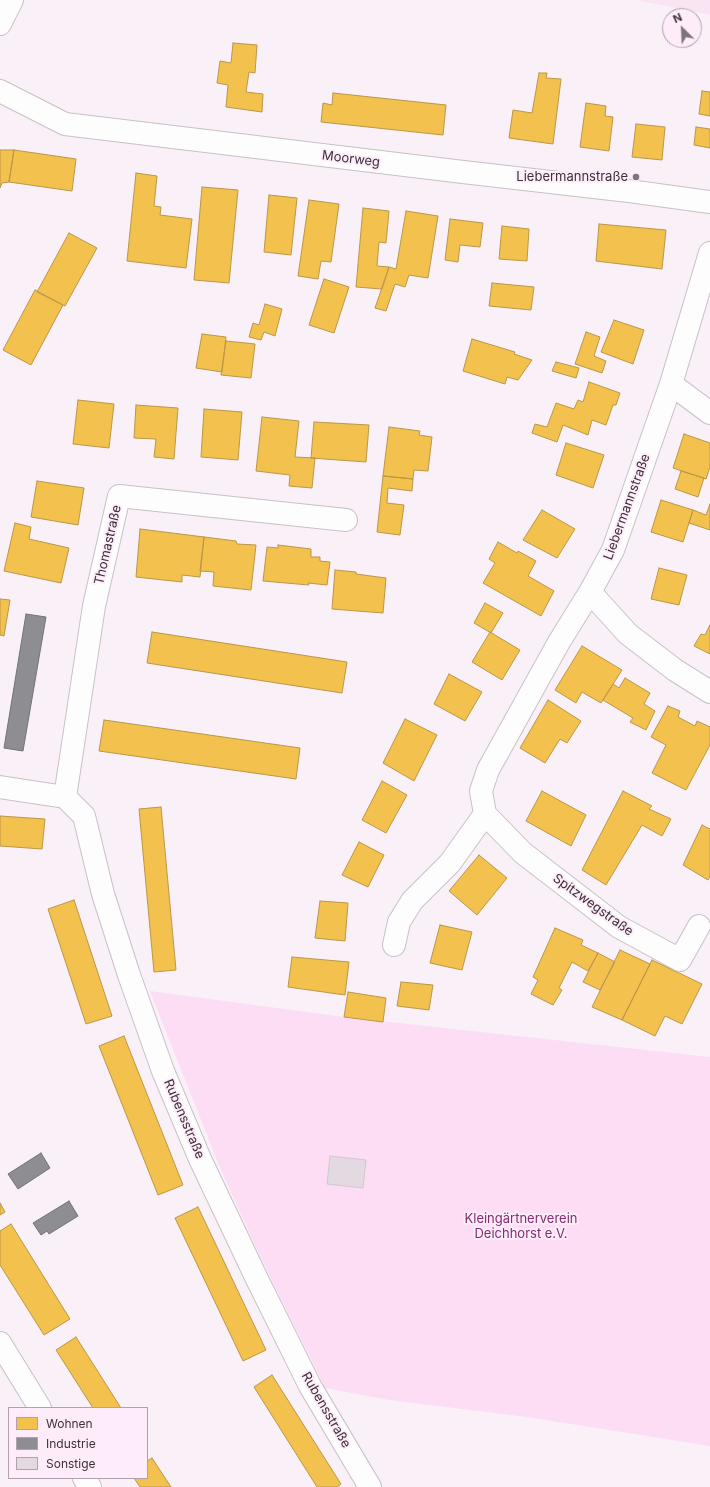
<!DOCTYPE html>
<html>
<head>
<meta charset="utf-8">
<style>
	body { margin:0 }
	#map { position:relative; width:710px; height:1487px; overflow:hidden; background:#faf0f8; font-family:Inter,sans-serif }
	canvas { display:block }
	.legend { position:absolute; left:8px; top:1407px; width:140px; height:72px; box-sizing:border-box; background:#feecfa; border:1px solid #b0a2ac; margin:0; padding:5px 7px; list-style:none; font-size:12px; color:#3b3238 }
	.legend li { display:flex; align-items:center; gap:8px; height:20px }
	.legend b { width:20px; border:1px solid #b0a2ac }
	.north { position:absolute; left:662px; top:8px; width:40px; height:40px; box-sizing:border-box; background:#feecfa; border:1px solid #b0a2ac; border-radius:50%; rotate:336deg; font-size:11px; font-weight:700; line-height:16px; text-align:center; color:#3b3238 }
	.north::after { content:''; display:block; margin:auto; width:14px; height:18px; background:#7e747b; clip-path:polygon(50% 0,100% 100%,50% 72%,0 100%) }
</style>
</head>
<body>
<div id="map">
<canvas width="710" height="1487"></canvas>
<ul class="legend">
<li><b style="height:11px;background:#f2c14e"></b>Wohnen</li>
<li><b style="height:11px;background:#8d8d92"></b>Industrie</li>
<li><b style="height:11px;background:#e2dae0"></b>Sonstige</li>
</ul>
<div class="north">N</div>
</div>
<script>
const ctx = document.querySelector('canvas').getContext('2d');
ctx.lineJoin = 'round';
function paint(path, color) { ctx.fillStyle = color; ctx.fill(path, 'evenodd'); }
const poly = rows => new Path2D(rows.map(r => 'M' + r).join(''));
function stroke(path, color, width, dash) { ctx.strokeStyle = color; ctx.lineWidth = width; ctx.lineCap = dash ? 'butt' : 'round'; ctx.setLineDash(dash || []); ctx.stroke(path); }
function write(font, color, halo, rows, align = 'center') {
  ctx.font = font + ' Inter,sans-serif'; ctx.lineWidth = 4; ctx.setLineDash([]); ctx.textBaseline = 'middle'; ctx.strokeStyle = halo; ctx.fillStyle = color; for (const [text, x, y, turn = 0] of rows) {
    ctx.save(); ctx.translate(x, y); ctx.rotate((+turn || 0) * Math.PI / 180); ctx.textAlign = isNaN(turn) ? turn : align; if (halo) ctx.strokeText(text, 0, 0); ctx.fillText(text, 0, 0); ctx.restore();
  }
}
paint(poly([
	[636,0,710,0,710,15]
]), '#f9e4f4');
paint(poly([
	[150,991,344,1017,710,1057,710,1446,527,1417,389,1400,325,1388,260,1256,220,1168]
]), '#fcddf4');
const homes = poly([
	[233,43,257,45,255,73,249,72,246,92,263,94,262,112,226,107,228,85,217,83,220,61,231,63,233,43],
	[539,73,547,73,546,78,561,79,553,144,509,138,513,110,532,113,539,73],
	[702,91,710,92,710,116,699,114,702,91],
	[333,93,446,105,443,135,321,122,323,103,332,105,333,93],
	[586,103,606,106,605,116,613,117,609,151,580,147,586,103],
	[636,124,665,127,662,160,632,157,636,124],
	[696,127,710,129,710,148,694,145,696,127],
	[0,150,14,150,9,182,2,183,0,188,0,150],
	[14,150,76,159,72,191,9,182,14,150],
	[136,173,157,176,154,206,161,207,160,215,192,219,186,268,127,261,136,173],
	[202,187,238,190,229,283,194,280,202,187],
	[269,195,297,198,291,255,264,252,269,195],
	[309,200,339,204,331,262,321,261,318,279,298,276,309,200],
	[363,208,389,211,386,243,379,242,377,266,389,267,382,289,356,287,363,208],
	[406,211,438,216,428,278,409,275,405,287,395,284,386,311,375,308,389,267,396,269,406,211],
	[450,219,483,223,480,247,460,245,458,262,445,260,450,219],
	[599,224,666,230,662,269,596,261,599,224],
	[502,226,529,229,527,261,499,259,502,226],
	[69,233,97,248,65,306,37,292,69,233],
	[324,279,349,287,334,333,309,325,324,279],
	[492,283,534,287,531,310,489,306,492,283],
	[35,290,63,305,31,365,3,350,35,290],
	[265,304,282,309,275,336,264,332,261,340,249,337,253,323,259,325,265,304],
	[614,320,644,330,633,364,601,352,614,320],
	[586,332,600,337,594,356,606,361,602,373,575,364,586,332],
	[202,334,226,337,222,372,196,368,202,334],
	[472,339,515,352,514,354,532,360,518,380,507,377,505,384,463,371,472,339],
	[226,341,255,344,251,378,221,375,226,341],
	[556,362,579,368,576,378,552,371,556,362],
	[589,382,620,393,616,405,613,405,606,425,592,420,588,435,563,425,557,442,532,433,535,424,547,427,556,403,574,409,578,400,583,402,589,382],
	[78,400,114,404,109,448,73,444,78,400],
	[136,405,178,408,174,459,154,457,156,439,134,438,136,405],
	[204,409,242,412,238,460,201,457,204,409],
	[262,417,299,421,295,457,315,458,312,488,289,486,290,475,256,471,262,417],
	[314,422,369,425,366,462,311,458,314,422],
	[389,427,420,431,419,435,432,437,428,471,414,470,413,479,383,476,389,427],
	[684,434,710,443,710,467,706,479,673,468,684,434],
	[566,443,604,455,593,488,556,475,566,443],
	[681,471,704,478,698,497,675,489,681,471],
	[383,476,413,479,412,491,388,488,387,503,404,505,400,535,377,532,383,476],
	[37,481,84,488,78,525,31,517,37,481],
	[661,500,693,510,683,542,651,532,661,500],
	[710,504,710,530,689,523,693,510,706,515,710,504],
	[542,510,575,529,557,558,523,540,542,510],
	[15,523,31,527,29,539,69,548,61,583,4,571,15,523],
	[140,529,204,537,200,577,182,575,182,582,136,577,140,529],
	[204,537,236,541,237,544,256,545,251,590,213,586,214,572,200,571,204,537],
	[498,542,517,553,518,551,536,561,528,576,554,591,541,616,483,583,495,563,489,559,498,542],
	[278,545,311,549,311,557,320,557,320,561,330,562,327,585,308,583,309,585,263,581,267,547,278,548,278,545],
	[659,568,687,575,679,605,651,599,659,568],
	[335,570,356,572,356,574,386,578,383,613,332,609,335,570],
	[0,599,10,600,4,636,0,635,0,599],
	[485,603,503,613,491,633,474,623,485,603],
	[710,625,710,654,694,646,701,634,705,635,710,625],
	[152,632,347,662,342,693,147,663,152,632],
	[490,632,520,650,502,680,472,662,490,632],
	[582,646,622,670,601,703,582,692,576,703,555,690,582,646],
	[449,674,482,692,465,721,434,704,449,674],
	[625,678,650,693,644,704,655,711,646,730,630,722,633,718,603,700,613,684,619,688,625,678],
	[548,700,581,721,567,743,560,739,545,763,520,748,548,700],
	[668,706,680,711,678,717,695,726,697,721,710,727,710,745,686,790,652,773,666,745,651,737,668,706],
	[405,719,437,735,414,781,383,763,405,719],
	[104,720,300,748,296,779,99,751,104,720],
	[382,781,407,795,386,833,362,820,382,781],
	[542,791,586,815,571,846,526,821,542,791],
	[623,791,652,806,649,809,671,819,662,836,642,825,606,885,582,870,623,791],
	[161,807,176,970,154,972,139,809,161,807],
	[0,816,45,819,42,849,0,846,0,816],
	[702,825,710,829,710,877,708,880,683,865,702,825],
	[359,842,384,855,368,887,342,875,359,842],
	[479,855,507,878,477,915,449,891,479,855],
	[74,900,112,1016,86,1024,48,909,74,900],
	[320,901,348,903,345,941,315,938,320,901],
	[440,925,472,932,462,970,430,963,440,925],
	[555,928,583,940,581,945,598,953,588,971,572,962,559,988,562,990,553,1005,531,994,538,980,533,977,555,928],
	[620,950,650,964,622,1020,592,1007,620,950],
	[598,953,615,962,600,990,583,982,598,953],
	[292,957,349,962,345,995,288,987,292,957],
	[652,960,702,984,682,1024,665,1016,655,1036,622,1020,652,960],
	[401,982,433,985,429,1010,397,1006,401,982],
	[348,992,386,998,383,1022,344,1017,348,992],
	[124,1036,183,1185,158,1195,99,1046,124,1036],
	[0,1203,5,1212,0,1215,0,1203],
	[198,1207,266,1350,243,1361,175,1218,198,1207],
	[11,1224,70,1319,44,1335,0,1265,0,1231,11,1224],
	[76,1337,121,1408,93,1408,63,1361,56,1350,76,1337],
	[272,1375,341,1484,337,1487,317,1487,254,1387,272,1375],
	[152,1458,171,1487,140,1487,134,1478,147,1478,147,1461,152,1458]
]);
paint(homes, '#f2c14e');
stroke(homes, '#bb9647', 1);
const industry = poly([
	[26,614,46,617,23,751,4,748,26,614],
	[41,1153,50,1168,18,1189,8,1174,41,1153],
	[69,1201,78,1216,49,1234,47,1231,41,1235,33,1223,69,1201]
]);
paint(industry, '#8d8d92');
stroke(industry, '#747277', 1);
const building = poly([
	[330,1156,366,1160,363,1188,327,1184,330,1156]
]);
paint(building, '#e2dae0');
stroke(building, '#d1c8cf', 1);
const minor = poly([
	[0,24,12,0],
	[0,91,65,124,463,172,629,191,710,202],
	[710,253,671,384,613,550,590,592,628,634,675,670,710,692],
	[671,384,710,413],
	[590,592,559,642,488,770,481,791,485,814,523,853,619,927,680,960,699,926],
	[0,787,65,797,84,816,103,894,129,975,163,1071,200,1159,256,1277,310,1386,370,1487],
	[65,797,94,606,119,496,346,520],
	[394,945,399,922,412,901,450,863,485,814],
	[0,1343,40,1408],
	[84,1478,90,1487]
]);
stroke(minor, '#c8c0c6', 24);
stroke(minor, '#fefdfe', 22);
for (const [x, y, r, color] of [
	[636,177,4,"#7e747b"]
]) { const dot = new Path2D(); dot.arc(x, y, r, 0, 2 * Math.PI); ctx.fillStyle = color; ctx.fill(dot); stroke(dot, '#feecfa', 1.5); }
write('13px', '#3b3238', '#feecfa', [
	["Moorweg",351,159,7],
	["Liebermannstraße",627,507,-70],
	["Thomastraße",108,545,-77],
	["Spitzwegstraße",593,905,36],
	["Rubensstraße",184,1119,67],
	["Rubensstraße",326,1410,60]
]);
write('13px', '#3b3238', '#feecfa', [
	["Liebermannstraße",628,177]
], 'right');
write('13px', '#802e72', '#feecfa', [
	["Kleingärtnerverein",521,1219],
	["Deichhorst e.V.",521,1234]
]);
</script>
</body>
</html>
